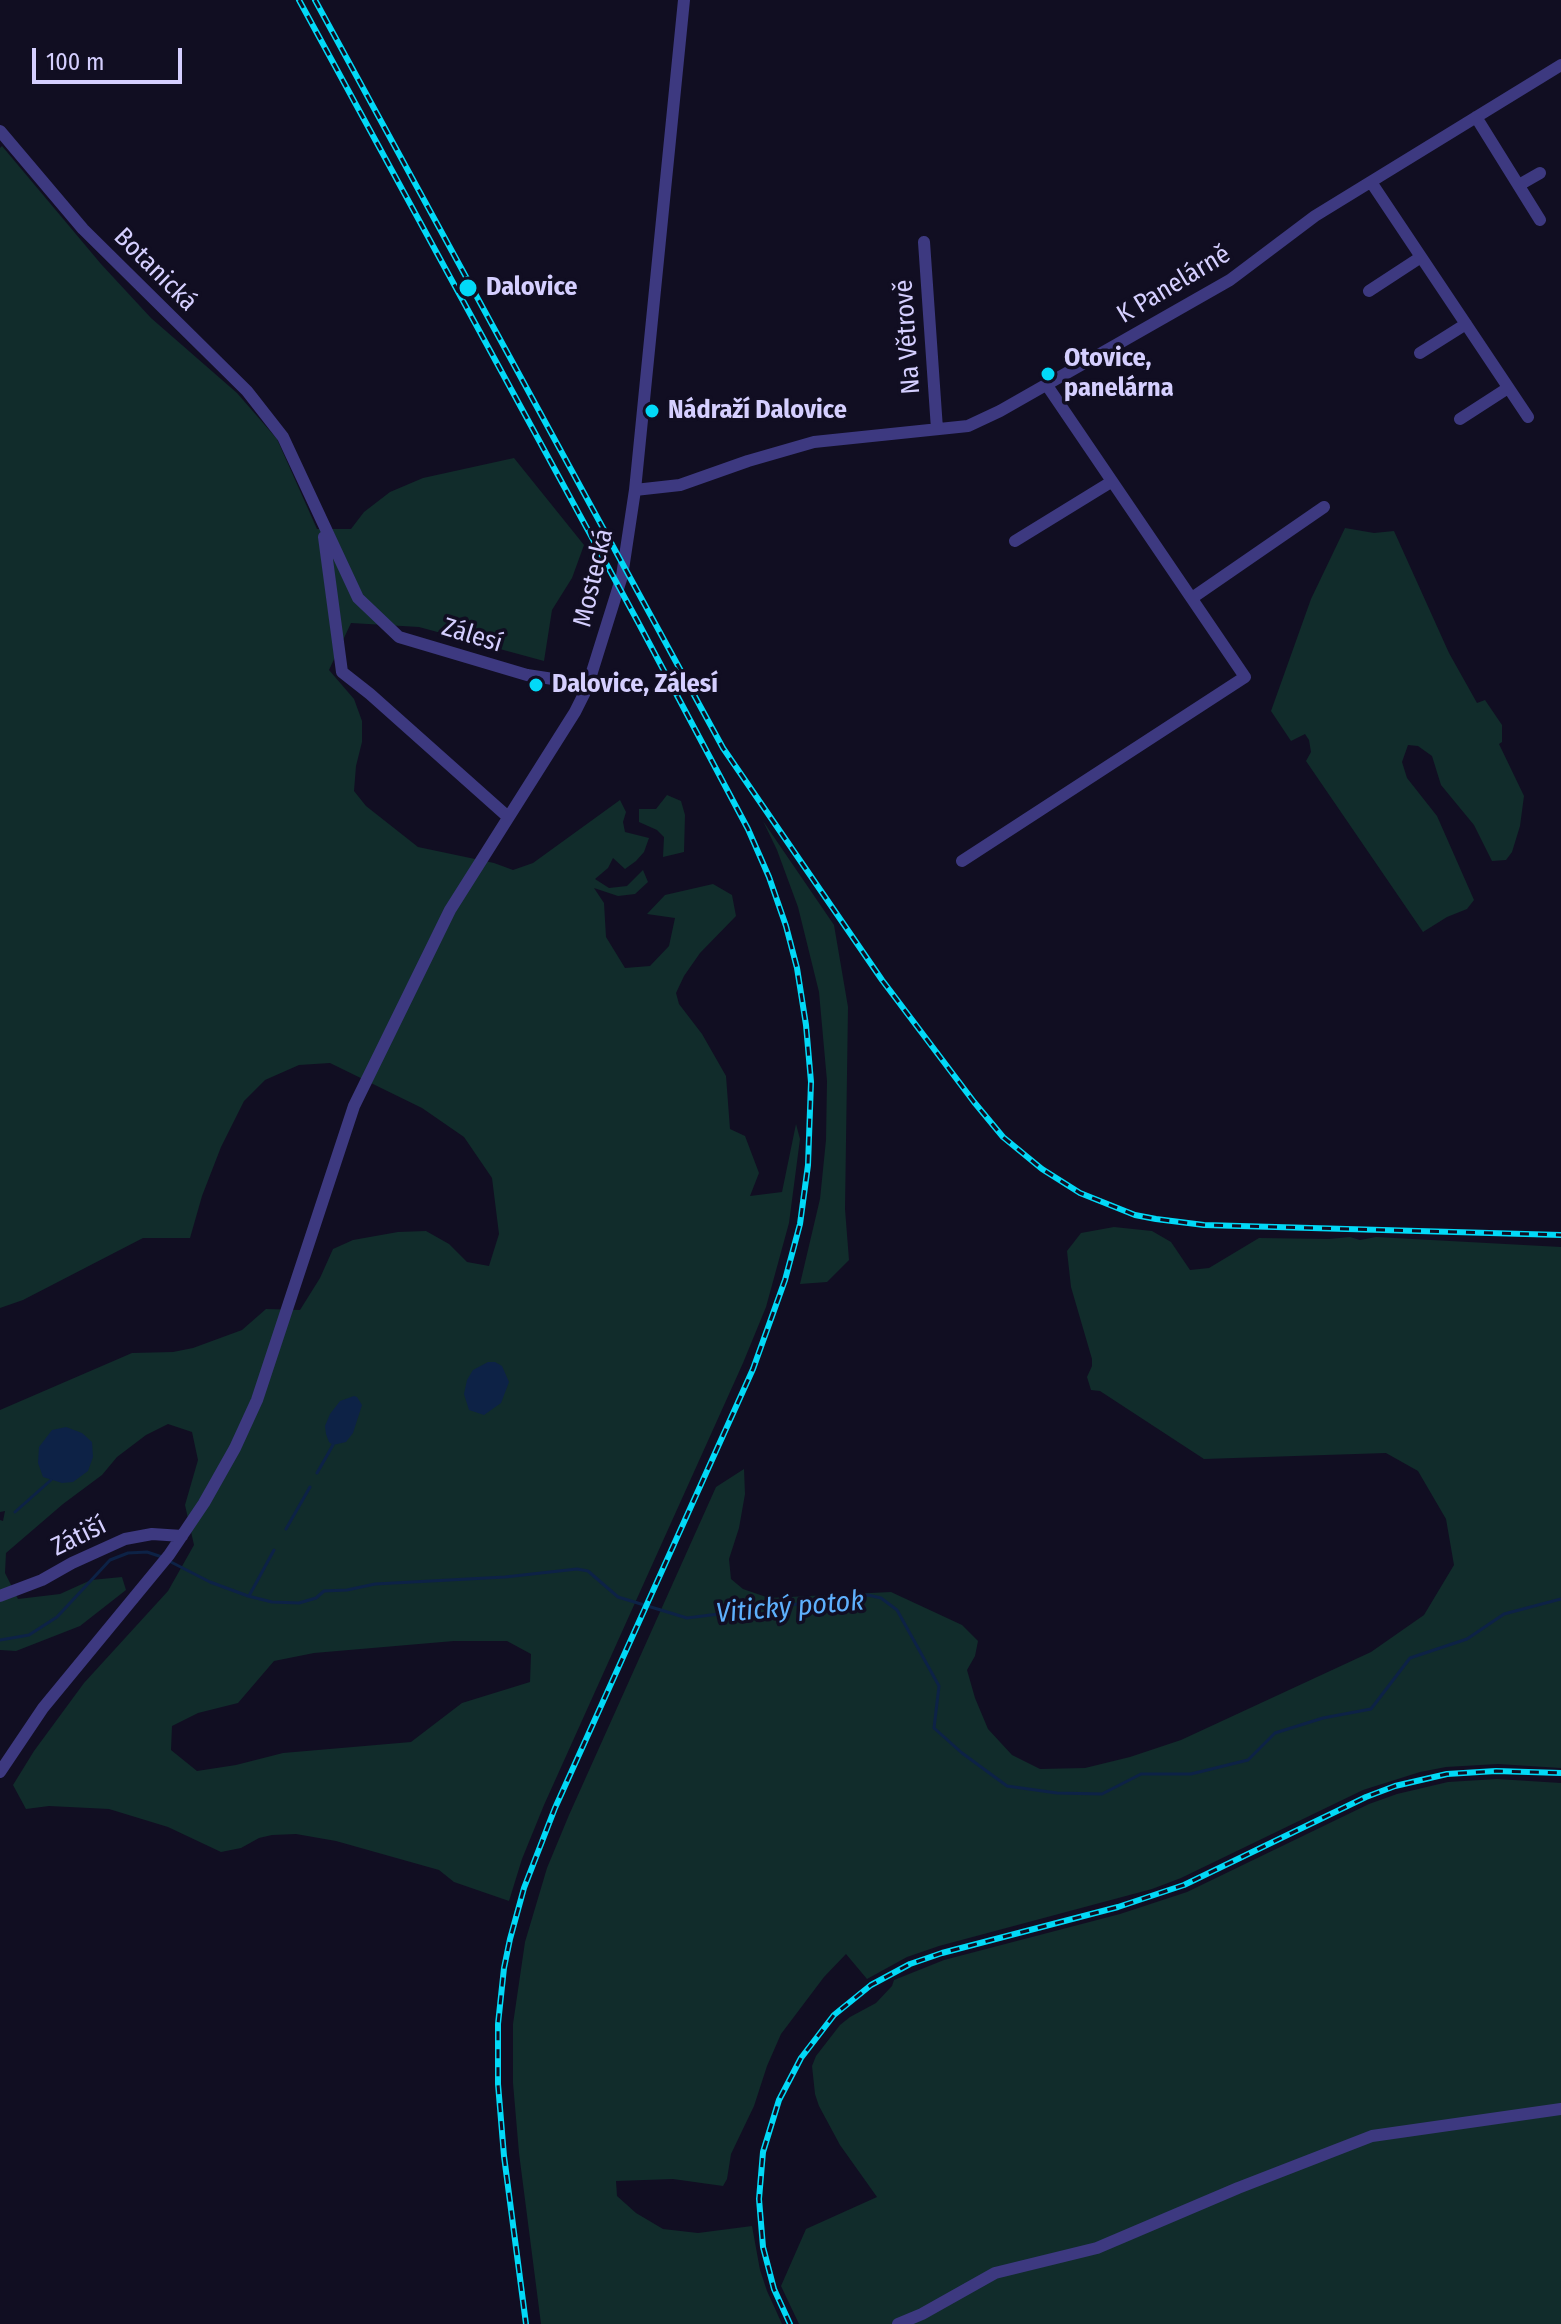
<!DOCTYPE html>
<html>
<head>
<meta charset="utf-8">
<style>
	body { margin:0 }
	#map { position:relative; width:1561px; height:2324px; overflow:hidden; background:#110e22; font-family:"Fira Sans Condensed",sans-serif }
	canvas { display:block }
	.scale { position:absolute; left:32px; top:48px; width:150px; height:36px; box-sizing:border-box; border:4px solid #d5cfff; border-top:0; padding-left:10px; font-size:24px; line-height:28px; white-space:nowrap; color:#d5cfff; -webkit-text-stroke:6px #110e22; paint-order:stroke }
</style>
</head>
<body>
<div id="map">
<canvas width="1561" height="2324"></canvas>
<div class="scale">100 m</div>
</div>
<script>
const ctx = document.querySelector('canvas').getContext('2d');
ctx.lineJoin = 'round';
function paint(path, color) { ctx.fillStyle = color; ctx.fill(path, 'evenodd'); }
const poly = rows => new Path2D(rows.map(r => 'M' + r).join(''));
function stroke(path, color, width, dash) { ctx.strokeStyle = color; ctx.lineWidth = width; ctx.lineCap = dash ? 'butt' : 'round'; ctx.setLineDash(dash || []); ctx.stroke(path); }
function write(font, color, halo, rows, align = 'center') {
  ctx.font = font + ' "Fira Sans Condensed",sans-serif'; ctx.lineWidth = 7; ctx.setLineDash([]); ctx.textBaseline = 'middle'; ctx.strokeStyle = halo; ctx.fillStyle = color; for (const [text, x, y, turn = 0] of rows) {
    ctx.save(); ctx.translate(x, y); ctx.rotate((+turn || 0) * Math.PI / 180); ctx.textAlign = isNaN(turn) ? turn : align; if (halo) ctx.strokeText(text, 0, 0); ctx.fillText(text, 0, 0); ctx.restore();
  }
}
paint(poly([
	[2,146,101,264,151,318,237,393,277,439,317,529,351,529,364,512,390,492,423,478,514,458,584,545,572,578,552,610,544,661,419,627,351,623,329,670,354,699,362,721,362,742,356,766,354,791,366,806,418,847,494,863,513,870,533,863,620,800,626,812,623,822,625,832,649,838,644,852,636,861,625,869,613,858,608,868,595,879,609,888,627,886,643,870,648,882,635,894,618,896,594,888,604,903,606,937,625,968,650,966,669,946,675,918,647,914,665,895,713,884,732,895,736,916,700,953,684,976,676,993,679,1004,702,1034,726,1076,730,1129,745,1136,759,1173,750,1196,782,1192,796,1124,800,1139,789,1223,766,1307,743,1363,544,1805,522,1859,509,1901,454,1882,439,1870,336,1841,296,1834,272,1835,259,1838,241,1848,221,1852,168,1827,109,1809,49,1806,26,1809,13,1785,34,1751,84,1683,168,1591,194,1545,185,1505,198,1460,192,1432,168,1424,146,1435,117,1457,102,1475,63,1504,6,1553,5,1573,18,1599,60,1594,91,1580,122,1577,126,1590,80,1626,16,1651,0,1650,0,1520,3,1521,5,1511,0,1512,0,1410,132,1353,173,1352,193,1348,242,1330,266,1309,300,1310,320,1278,333,1249,353,1240,398,1232,426,1231,449,1244,467,1262,489,1266,499,1234,492,1178,464,1137,422,1108,330,1063,299,1065,265,1080,244,1101,221,1147,202,1196,190,1238,143,1238,23,1300,0,1308,0,148],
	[454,1641,507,1641,531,1654,530,1682,462,1703,411,1742,283,1753,236,1765,197,1771,171,1750,172,1726,198,1713,238,1703,274,1661,314,1653],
	[1345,528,1374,533,1394,531,1449,653,1477,703,1485,700,1502,725,1502,742,1499,744,1524,796,1520,826,1512,852,1506,860,1492,861,1474,825,1441,785,1432,756,1418,746,1408,745,1402,762,1407,778,1437,816,1474,900,1467,909,1447,917,1423,932,1306,761,1311,752,1309,740,1305,734,1291,741,1271,711,1311,599],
	[667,795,681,801,685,815,684,852,663,857,664,837,657,830,639,822,639,809,656,809],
	[763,821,834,925,848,1007,845,1209,849,1260,827,1282,800,1284,820,1199,826,1140,827,1081,819,992,798,907,777,850],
	[1114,1227,1152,1231,1171,1242,1190,1270,1209,1268,1259,1238,1329,1239,1350,1237,1360,1240,1376,1237,1561,1247,1561,1768,1498,1764,1446,1767,1420,1772,1363,1790,1181,1878,1152,1889,939,1946,907,1957,867,1979,846,1954,824,1977,781,2034,767,2066,754,2106,731,2154,727,2179,723,2186,673,2179,616,2181,617,2196,636,2213,663,2229,698,2233,752,2226,760,2270,767,2291,782,2324,541,2324,519,2153,513,2083,513,2024,525,1942,547,1868,569,1815,716,1487,744,1469,745,1494,739,1528,729,1559,731,1579,743,1589,769,1598,891,1592,962,1625,978,1641,975,1656,967,1670,975,1698,988,1729,1012,1755,1040,1769,1085,1768,1130,1757,1181,1740,1371,1652,1424,1615,1454,1565,1446,1519,1418,1471,1386,1453,1204,1459,1100,1391,1091,1390,1087,1377,1092,1366,1092,1359,1071,1287,1067,1251,1081,1233],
	[1497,1779,1561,1783,1561,2324,799,2324,781,2286,806,2229,877,2197,840,2145,819,2106,815,2094,812,2066,816,2056,840,2025,850,2017,876,2003,892,1986,894,1980,944,1960,1120,1914,1187,1892,1369,1804,1397,1794,1448,1782]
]), '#112c2b');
paint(poly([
	[488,1362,495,1362,502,1366,509,1382,501,1403,484,1415,469,1410,464,1394,467,1380,473,1370],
	[354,1396,357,1397,362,1405,353,1433,346,1442,333,1445,329,1442,326,1434,325,1426,330,1414,340,1401],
	[66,1427,82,1433,92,1442,93,1457,88,1471,73,1482,62,1483,43,1477,38,1463,39,1447,52,1430]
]), '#0d2246');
stroke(poly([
	[317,1473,333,1445],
	[15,1512,51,1480],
	[286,1529,310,1487],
	[169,1561,210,1582,248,1596,272,1602,299,1603,316,1598,324,1591,347,1590,375,1584,505,1577,577,1569,588,1571,618,1597,687,1618,868,1595,881,1598,897,1610,939,1686,934,1728,962,1753,1007,1786,1057,1793,1102,1794,1141,1774,1191,1774,1248,1760,1275,1733,1323,1718,1371,1709,1410,1658,1467,1639,1504,1614,1561,1599],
	[249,1596,274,1550],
	[0,1640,29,1635,57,1617,110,1560,128,1553,147,1552,162,1557]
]), '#0d2246', 3);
stroke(poly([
	[1476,117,1540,220],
	[0,131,83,229,247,391,283,437,358,598,399,637,527,675,566,681,587,688],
	[1371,182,1528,417],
	[1519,185,1540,173],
	[924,242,937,429],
	[1369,291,1421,257],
	[1420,353,1466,324],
	[1460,419,1508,388],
	[635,490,680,485,748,461,814,442,968,426,1000,411,1230,280,1315,216,1561,65],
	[324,537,342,672,370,694,508,817],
	[1015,541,1111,482],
	[1192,598,1324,507],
	[962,861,1245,677,1046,384],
	[0,1596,42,1580,72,1563,125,1539,152,1534,182,1536],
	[0,1772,43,1708,169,1555,204,1503,235,1448,257,1400,354,1106,450,910,575,712,587,688,622,576,635,490,684,0],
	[898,2324,922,2314,995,2273,1097,2248,1238,2188,1372,2136,1561,2109]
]), '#3d3980', 12);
const rail = poly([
	[299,0,638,622,748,829,769,877,786,926,797,968,806,1025,811,1082,808,1165,800,1224,785,1280,753,1369,555,1808,524,1888,510,1939,504,1968,498,2024,498,2084,504,2156,526,2324],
	[315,0,723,748,882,980,974,1102,1003,1137,1042,1169,1080,1193,1135,1215,1156,1219,1204,1225,1561,1235],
	[790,2324,774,2289,763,2247,759,2199,763,2152,779,2100,801,2058,834,2015,871,1985,910,1964,942,1953,1118,1907,1184,1885,1366,1797,1395,1786,1447,1774,1496,1771,1561,1773]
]);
stroke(rail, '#02d9f7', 6);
stroke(rail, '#110e22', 3, [9]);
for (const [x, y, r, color] of [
	[468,288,10,"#02d9f7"],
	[1048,374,8,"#02d9f7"],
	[652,411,8,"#02d9f7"],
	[536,685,8,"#02d9f7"]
]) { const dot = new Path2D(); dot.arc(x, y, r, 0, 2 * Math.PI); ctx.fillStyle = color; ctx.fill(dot); stroke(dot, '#110e22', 3); }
write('26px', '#d5cfff', '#110e22', [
	["Botanická",155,270,45],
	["K Panelárně",1174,285,-31],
	["Na Větrově",908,337,-94],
	["Mostecká",594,578,-77],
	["Zálesí",472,636,17],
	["Zátiší",79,1537,-26]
]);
write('bold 26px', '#d5cfff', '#110e22', [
	["Dalovice",486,288],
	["Otovice,",1064,359],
	["panelárna",1064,389],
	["Nádraží Dalovice",668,411],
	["Dalovice, Zálesí",552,685]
], 'left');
write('italic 28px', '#5eb0fd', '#110e22', [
	["Vitický potok",790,1608,-5]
]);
</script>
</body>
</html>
